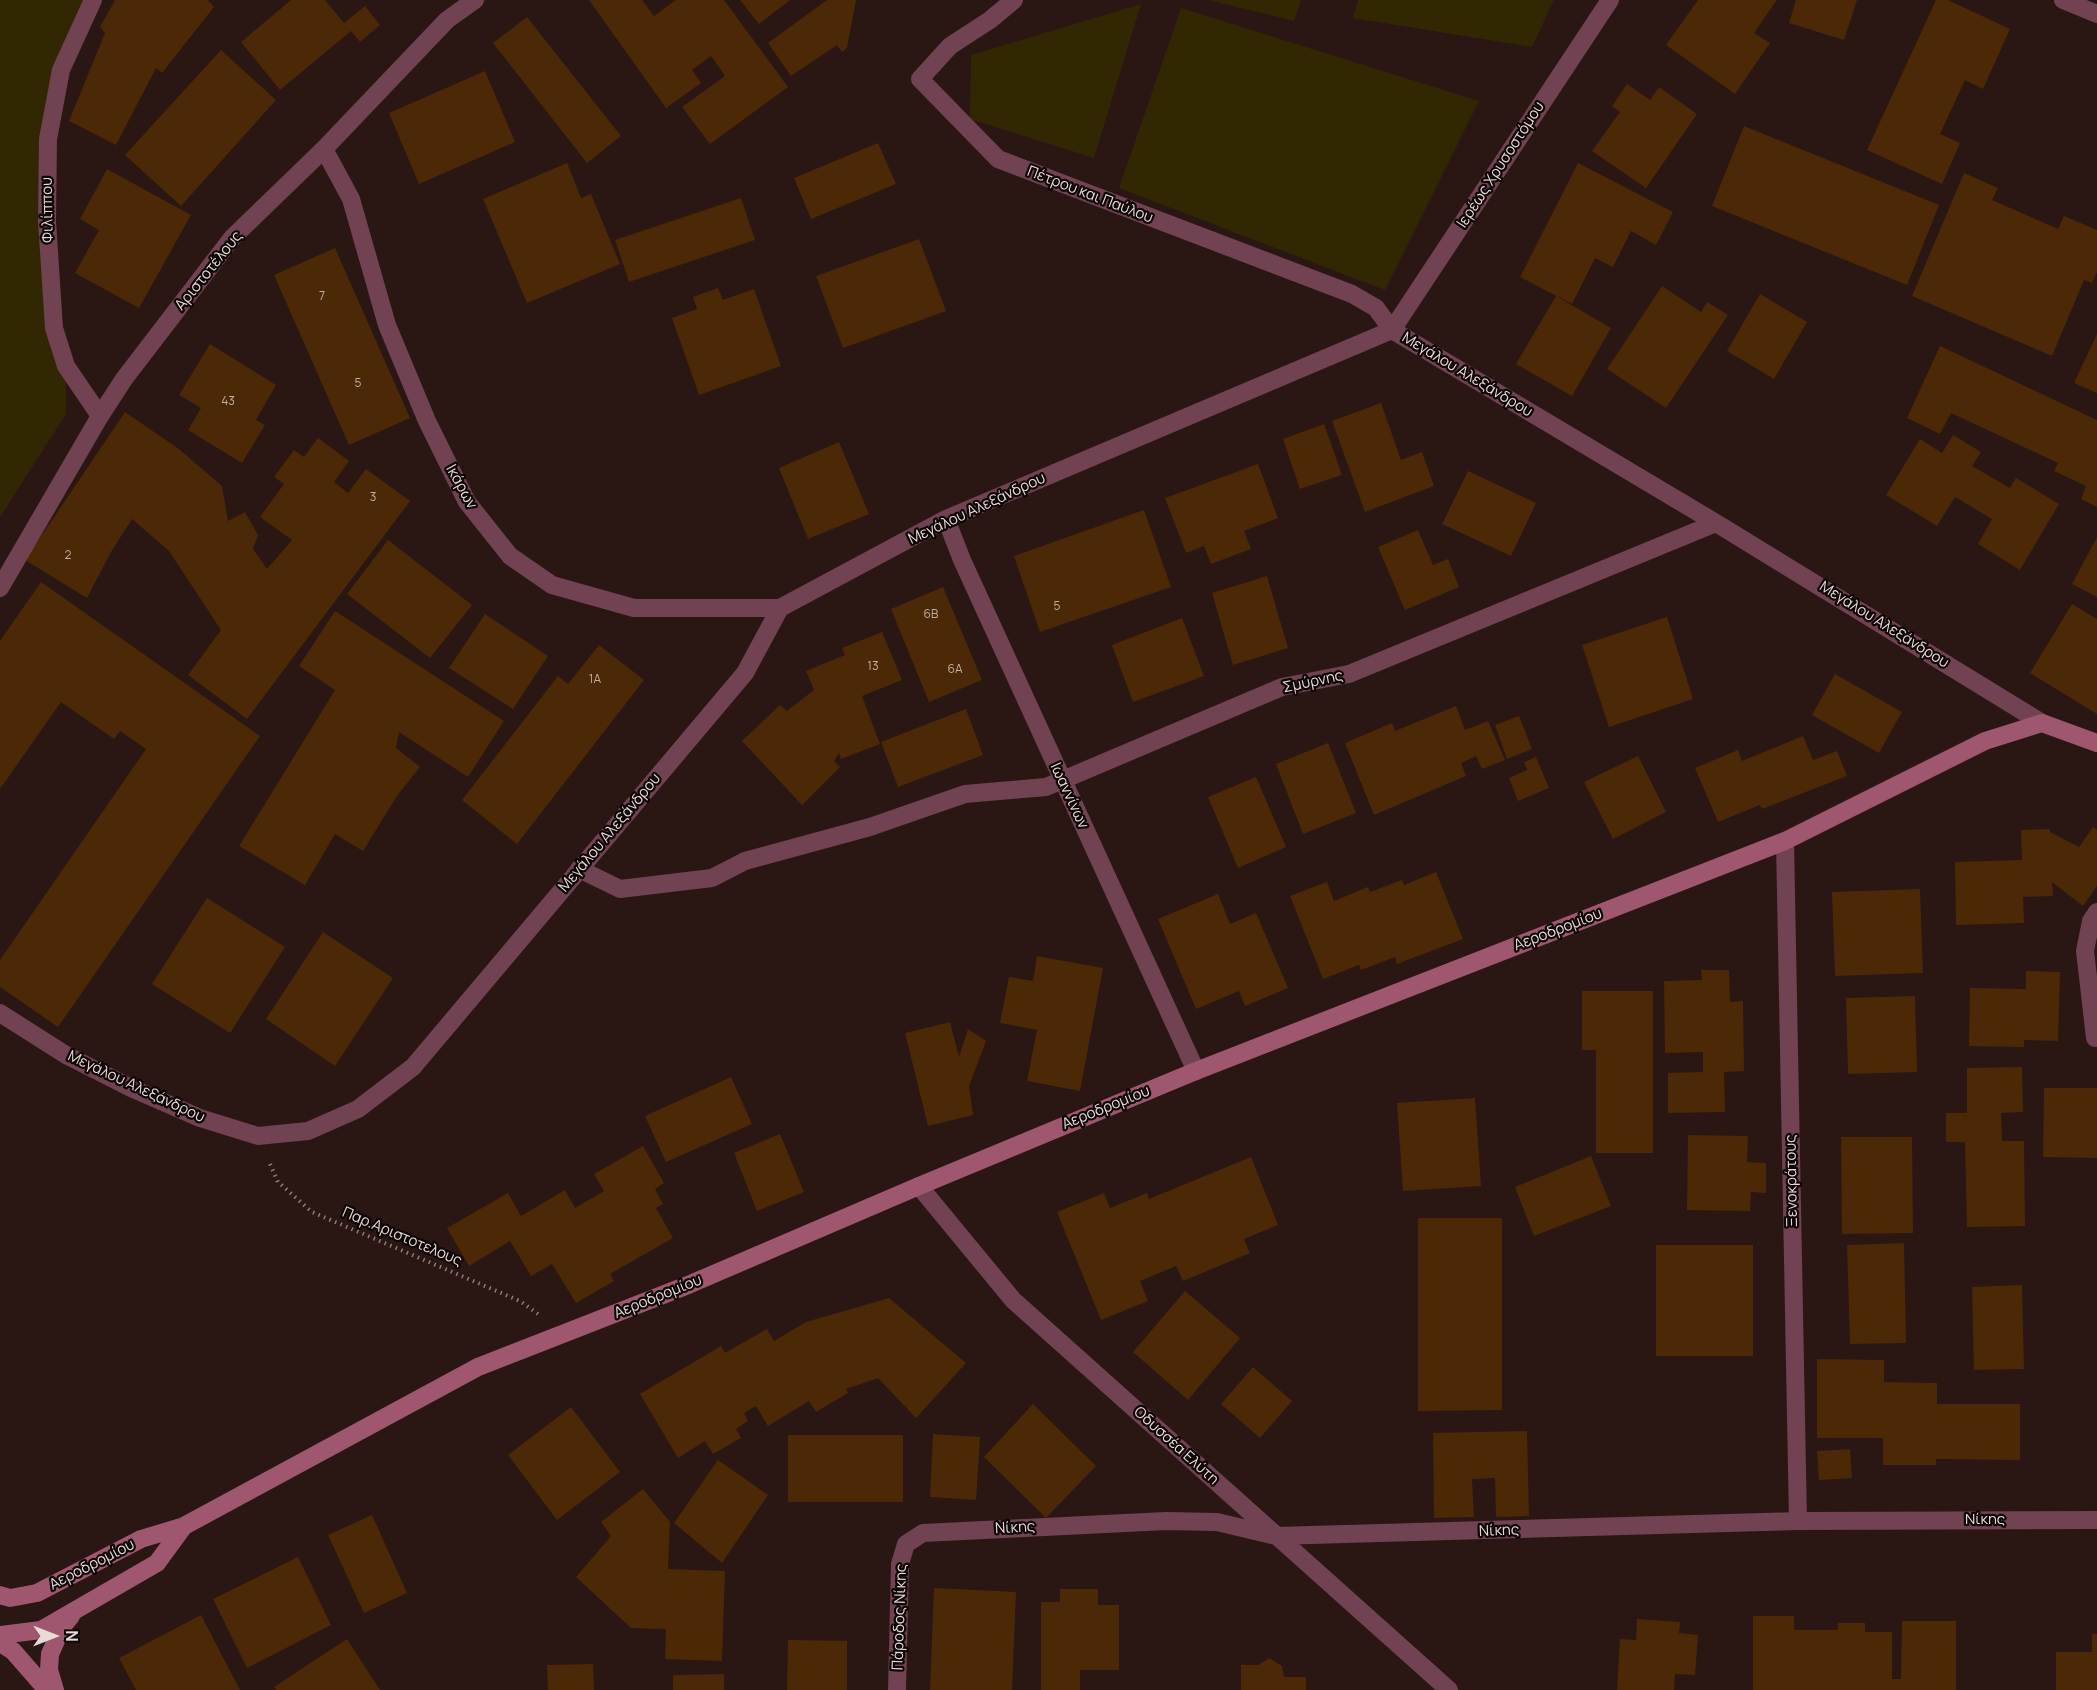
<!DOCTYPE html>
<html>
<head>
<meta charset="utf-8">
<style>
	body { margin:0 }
	#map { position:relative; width:2097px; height:1690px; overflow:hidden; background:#2a1613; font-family:Manrope,sans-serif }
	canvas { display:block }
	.north { position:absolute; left:24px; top:1606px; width:60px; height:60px; -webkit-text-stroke:4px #0c0504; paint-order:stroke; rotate:90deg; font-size:16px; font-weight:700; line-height:24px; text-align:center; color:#e9dad8 }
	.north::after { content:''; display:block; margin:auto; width:21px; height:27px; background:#e9dad8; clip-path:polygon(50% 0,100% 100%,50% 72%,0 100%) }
</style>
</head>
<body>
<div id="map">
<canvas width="2097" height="1690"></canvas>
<div class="north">N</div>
</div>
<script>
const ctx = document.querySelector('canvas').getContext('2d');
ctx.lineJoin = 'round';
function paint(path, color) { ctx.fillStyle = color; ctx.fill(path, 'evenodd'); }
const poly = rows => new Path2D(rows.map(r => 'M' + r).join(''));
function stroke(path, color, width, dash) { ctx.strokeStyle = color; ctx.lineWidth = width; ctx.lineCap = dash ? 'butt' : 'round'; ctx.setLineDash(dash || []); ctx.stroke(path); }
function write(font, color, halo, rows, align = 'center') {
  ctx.font = font + ' Manrope,sans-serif'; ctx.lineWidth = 4.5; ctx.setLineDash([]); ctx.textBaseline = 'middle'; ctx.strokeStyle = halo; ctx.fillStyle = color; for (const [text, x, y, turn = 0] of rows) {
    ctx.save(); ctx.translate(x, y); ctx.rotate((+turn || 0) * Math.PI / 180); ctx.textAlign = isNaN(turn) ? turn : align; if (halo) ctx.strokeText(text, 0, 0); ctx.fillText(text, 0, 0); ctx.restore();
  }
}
paint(poly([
	[0,0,93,0,61,70,48,139,66,366,66,414,0,517],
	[1208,0,1301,0,1294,21],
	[1358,0,1554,0,1532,47,1353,18],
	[1141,4,1094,158,970,119,971,55],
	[1181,8,1479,101,1385,290,1119,188]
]), '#322703');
paint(poly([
	[115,0,208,0,214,7,162,73,156,68,116,145,69,121,105,33,100,27],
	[291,0,325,0,344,23,365,6,380,25,360,42,351,31,280,90,241,42],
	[589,0,642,0,654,16,676,0,724,0,788,87,710,144,682,107,725,76,711,56,692,70,701,83,666,108],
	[740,0,790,0,759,24],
	[827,0,856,0,847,48,842,52,837,45,791,76,768,43],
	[1698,0,1777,0,1754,33,1770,43,1735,94,1666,45],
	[1796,0,1857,0,1844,40,1789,23],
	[1936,0,1948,0,2010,29,1983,89,1965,80,1940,134,1960,143,1942,184,1867,150],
	[527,17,621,136,587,163,493,43],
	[221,50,276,100,181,206,125,155],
	[485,71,515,142,419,184,389,113],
	[1627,84,1650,100,1659,87,1697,114,1646,188,1592,151,1620,112,1612,106],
	[1744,126,1939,205,1907,285,1712,206],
	[878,143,896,184,811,219,794,178],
	[567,163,581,198,591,194,620,264,527,303,483,199],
	[1578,163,1673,212,1656,245,1631,231,1613,267,1595,258,1572,304,1520,277],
	[107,169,191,215,139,308,75,273,99,230,80,219],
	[1964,173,1998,188,1992,200,2058,229,2064,216,2097,230,2097,272,2092,283,2084,280,2052,356,1912,296],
	[741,198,755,240,629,282,615,240],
	[919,239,946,311,843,348,816,276],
	[335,248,410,418,349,445,274,275],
	[1662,286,1701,312,1707,302,1728,315,1666,408,1607,369],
	[718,288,723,300,754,289,781,366,699,395,672,318,697,309,693,297],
	[1760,294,1807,322,1774,379,1727,351],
	[1556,296,1611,328,1572,396,1516,364],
	[2097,334,2097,393,2074,383],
	[210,344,276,385,256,420,265,425,242,463,188,430,201,408,179,395],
	[1940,346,2097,420,2097,507,2081,499,2086,486,2054,471,2058,463,1951,413,1940,434,1907,418],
	[1381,403,1401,460,1422,452,1434,486,1365,512,1332,421],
	[125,412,179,449,222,486,228,521,245,512,258,535,253,549,267,569,292,540,260,517,284,484,274,477,294,450,304,457,318,438,349,461,334,482,348,493,366,469,410,501,247,719,188,675,221,630,169,551,132,519,111,552,87,598,25,560],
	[1324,424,1342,475,1300,489,1283,439],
	[1953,435,1981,452,1972,466,2010,488,2016,478,2059,504,2020,570,1978,544,1992,519,1955,497,1937,526,1886,495,1920,439,1942,453],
	[839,442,869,514,808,539,779,468],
	[1258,464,1278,518,1244,531,1251,549,1211,564,1204,546,1186,553,1165,498],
	[1468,471,1536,503,1511,556,1442,524],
	[1144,510,1171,587,1040,632,1014,556],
	[1418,530,1433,565,1448,559,1459,587,1405,610,1378,547],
	[2097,537,2097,597,2072,584],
	[388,540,472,605,430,658,347,594],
	[1267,576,1288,648,1233,665,1212,593],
	[41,582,260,736,58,1027,0,987,0,960,146,749,120,731,114,739,61,702,0,789,0,641],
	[943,587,982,680,929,702,891,609],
	[2072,604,2097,619,2097,714,2030,673],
	[335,611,504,721,468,777,399,732,396,748,420,767,397,796,363,851,335,834,305,885,239,846,335,690,299,666],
	[485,614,548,656,513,709,449,668],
	[1667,617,1693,699,1609,727,1582,645],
	[1182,618,1204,676,1133,702,1112,645],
	[882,632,902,680,862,696,880,744,841,759,839,753,834,761,840,767,802,805,742,741,780,705,787,711,814,690,806,671,845,655,842,648],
	[599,645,644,680,517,844,462,800,558,676,568,684],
	[1835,674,1902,712,1879,753,1812,715],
	[1456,706,1465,730,1488,721,1505,760,1482,769,1476,756,1461,763,1466,776,1374,815,1345,743,1392,723,1395,731],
	[966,709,983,755,898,787,881,742],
	[1519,716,1532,749,1507,759,1495,725],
	[1803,736,1813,760,1837,751,1847,776,1762,809,1760,805,1718,822,1695,768,1738,750,1742,761],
	[1328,743,1356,813,1303,834,1276,764],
	[1638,756,1666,812,1613,839,1584,782],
	[1536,757,1549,788,1518,801,1509,778,1527,770,1524,762],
	[1256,777,1286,847,1238,868,1208,797],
	[2093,827,2097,830,2097,886,2083,906,2052,882,2053,896,2023,897,2024,923,1956,925,1955,862,2022,860,2021,830,2050,829,2050,832,2079,847],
	[1436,872,1463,939,1397,964,1395,957,1361,970,1359,965,1323,979,1290,896,1327,882,1334,901,1368,887,1370,892,1402,880,1404,885],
	[1920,889,1923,973,1835,976,1832,892],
	[1218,894,1230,924,1256,913,1288,988,1245,1006,1239,991,1196,1009,1158,919],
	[207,898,285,947,230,1033,152,984],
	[323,932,393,978,335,1066,266,1019],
	[1037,956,1103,968,1080,1091,1027,1081,1037,1030,1000,1023,1009,977,1033,981],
	[1701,970,1729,970,1730,1002,1743,1001,1744,1071,1724,1072,1725,1112,1668,1113,1668,1073,1703,1072,1703,1052,1665,1053,1664,981,1702,980],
	[2026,971,2060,972,2058,1041,2024,1040,2024,1047,1969,1046,1970,988,2026,989],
	[1582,991,1653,991,1653,1153,1596,1153,1596,1050,1582,1050],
	[1915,996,1917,1072,1848,1074,1846,998],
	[950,1022,959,1057,968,1029,986,1041,969,1086,973,1115,928,1126,905,1033],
	[2022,1067,2023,1112,2001,1113,2002,1141,2024,1141,2025,1226,1967,1227,1965,1142,1946,1142,1946,1113,1967,1113,1967,1068],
	[731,1077,752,1124,666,1162,645,1116],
	[2044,1088,2097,1088,2097,1158,2043,1157],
	[1475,1098,1481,1186,1403,1191,1397,1103],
	[780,1134,804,1192,757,1211,734,1153],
	[1688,1135,1748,1136,1747,1162,1766,1163,1766,1193,1751,1192,1750,1211,1687,1210],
	[1841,1137,1912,1137,1913,1233,1842,1234],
	[643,1146,664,1183,655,1189,663,1204,656,1208,673,1238,610,1274,614,1281,576,1303,552,1264,531,1276,510,1241,469,1266,447,1228,508,1193,521,1216,565,1190,575,1208,604,1191,594,1174],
	[1591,1156,1611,1206,1534,1236,1515,1187],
	[1251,1157,1278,1225,1244,1239,1250,1253,1183,1281,1176,1266,1140,1281,1148,1301,1101,1320,1057,1212,1104,1193,1110,1208,1147,1193,1149,1199],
	[1418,1218,1502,1218,1502,1410,1418,1411],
	[1904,1243,1906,1343,1850,1344,1847,1245],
	[1656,1245,1753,1245,1753,1356,1656,1356],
	[2022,1285,2024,1369,1974,1370,1972,1287],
	[1185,1291,1240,1338,1188,1400,1133,1352],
	[889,1298,966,1363,916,1418,878,1378,846,1389,848,1393,816,1412,809,1401,768,1426,756,1406,744,1413,748,1421,736,1429,741,1438,713,1454,705,1441,678,1458,640,1394,721,1346,725,1353,767,1329,774,1341,806,1322],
	[1817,1359,1884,1360,1884,1382,1937,1383,1937,1404,2020,1404,2020,1460,1936,1459,1936,1465,1883,1465,1883,1438,1817,1438],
	[1253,1367,1292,1401,1260,1438,1221,1404],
	[1033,1404,1096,1466,1046,1518,984,1457],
	[571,1407,620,1472,557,1520,508,1455],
	[1527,1431,1529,1516,1496,1517,1495,1478,1472,1479,1474,1517,1434,1518,1433,1433],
	[933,1434,980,1437,976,1500,930,1497],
	[788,1435,903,1435,903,1502,788,1502],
	[1850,1449,1852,1478,1819,1480,1817,1451],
	[718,1460,768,1495,722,1563,674,1523],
	[643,1489,670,1522,668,1569,725,1571,722,1661,665,1659,666,1629,631,1628,576,1577,611,1536,601,1522],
	[372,1515,407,1593,364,1613,328,1535],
	[298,1557,331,1625,247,1668,213,1599],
	[934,1588,1016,1592,1012,1690,930,1690],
	[1060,1589,1098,1589,1098,1605,1119,1605,1119,1670,1080,1670,1080,1690,1041,1690,1041,1602,1060,1602],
	[201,1615,240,1690,136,1690,119,1658],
	[1753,1616,1794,1616,1794,1630,1838,1630,1838,1623,1865,1623,1865,1632,1892,1632,1892,1679,1901,1679,1902,1621,1956,1621,1956,1690,1753,1690],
	[1637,1619,1680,1622,1679,1633,1698,1635,1695,1675,1675,1674,1674,1690,1617,1690,1620,1639,1636,1640],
	[2092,1634,2097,1634,2097,1690,2056,1690,2056,1652,2092,1652],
	[347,1639,380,1690,276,1690,274,1687],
	[788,1640,847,1641,847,1690,787,1690],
	[1269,1658,1282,1666,1284,1677,1306,1677,1306,1690,1241,1690,1241,1665,1258,1665],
	[593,1664,594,1690,548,1690,547,1665],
	[724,1674,724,1690,673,1690,673,1675]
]), '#4b2906');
stroke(poly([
	[270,1164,278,1182,312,1212,520,1301,538,1314]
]), '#8e7d7b', 4, [1.5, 4.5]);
stroke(poly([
	[93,0,61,70,48,139,47,221,54,328,66,366,100,416],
	[1014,0,990,20,950,46,920,79,998,159,1352,294,1376,308,1392,330,1716,523,2042,723],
	[2063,0,2097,14],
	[324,149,351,199,387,325,427,421,467,502,510,556,552,585,634,608,780,608],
	[1392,330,1610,0],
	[946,519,962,560,1196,1071],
	[0,588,100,416,124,379,232,238,324,149,447,20,475,0],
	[1785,841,1798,1521],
	[579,869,620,889,712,878,745,861,870,827,965,794,1046,787,1282,687,1349,674,1716,523],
	[0,1013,66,1055,131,1088,200,1118,258,1136,308,1131,358,1109,413,1067,745,673,780,608,946,519,1392,330],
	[2095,1038,2085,951,2091,921,2097,912],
	[919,1186,1013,1300,1449,1690],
	[897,1690,900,1564,906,1544,923,1533,1166,1521,1217,1522,1276,1536,1798,1521,2097,1520]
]), '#704252', 18);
stroke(poly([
	[0,1595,10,1598,37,1593,141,1539,184,1526,478,1367,688,1285,919,1186,1196,1071,1785,841,1985,741,2042,723,2097,743],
	[0,1635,41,1630,157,1563,184,1526],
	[0,1643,13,1651,47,1690],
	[55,1690,49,1670,50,1654,62,1627,71,1616]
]), '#9f5770', 18);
write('12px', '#c2aea4', null, [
	["7",322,297],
	["5",358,384],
	["43",228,402],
	["3",373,498],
	["2",68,556],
	["5",1057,607],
	["6B",931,615],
	["13",873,667],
	["6A",955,670],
	["1A",595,680]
]);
write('15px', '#e9dad8', '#0c0504', [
	["Ιερέως Χρυσοστόμου",1501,165,-57],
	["Πέτρου και Παύλου",1090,195,21],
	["Φιλίππου",48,210,-91],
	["Αριστοτέλους",209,271,-51],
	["Μεγάλου Αλεξάνδρου",1467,375,31],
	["Ικάρων",461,487,61],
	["Μεγάλου Αλεξάνδρου",977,509,-25],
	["Μεγάλου Αλεξάνδρου",1884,625,32],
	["Σμύρνης",1313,682,-12],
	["Ιωαννίνων",1069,796,65],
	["Μεγάλου Αλεξάνδρου",610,833,-50],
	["Αεροδρομίου",1558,930,-21],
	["Μεγάλου Αλεξάνδρου",136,1087,25],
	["Αεροδρομίου",1106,1108,-22],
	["Ξενοκράτους",1792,1181,-91],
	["Παρ.Αριστοτελους",402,1237,23],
	["Αεροδρομίου",658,1297,-22],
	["Οδυσσέα Ελύτη",1176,1446,42],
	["Νίκης",1985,1520],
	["Νίκης",1015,1528,-3],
	["Νίκης",1499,1531,-2],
	["Αεροδρομίου",92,1565,-27],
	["Πάροδος Νίκης",900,1617,-88]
]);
</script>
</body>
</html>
